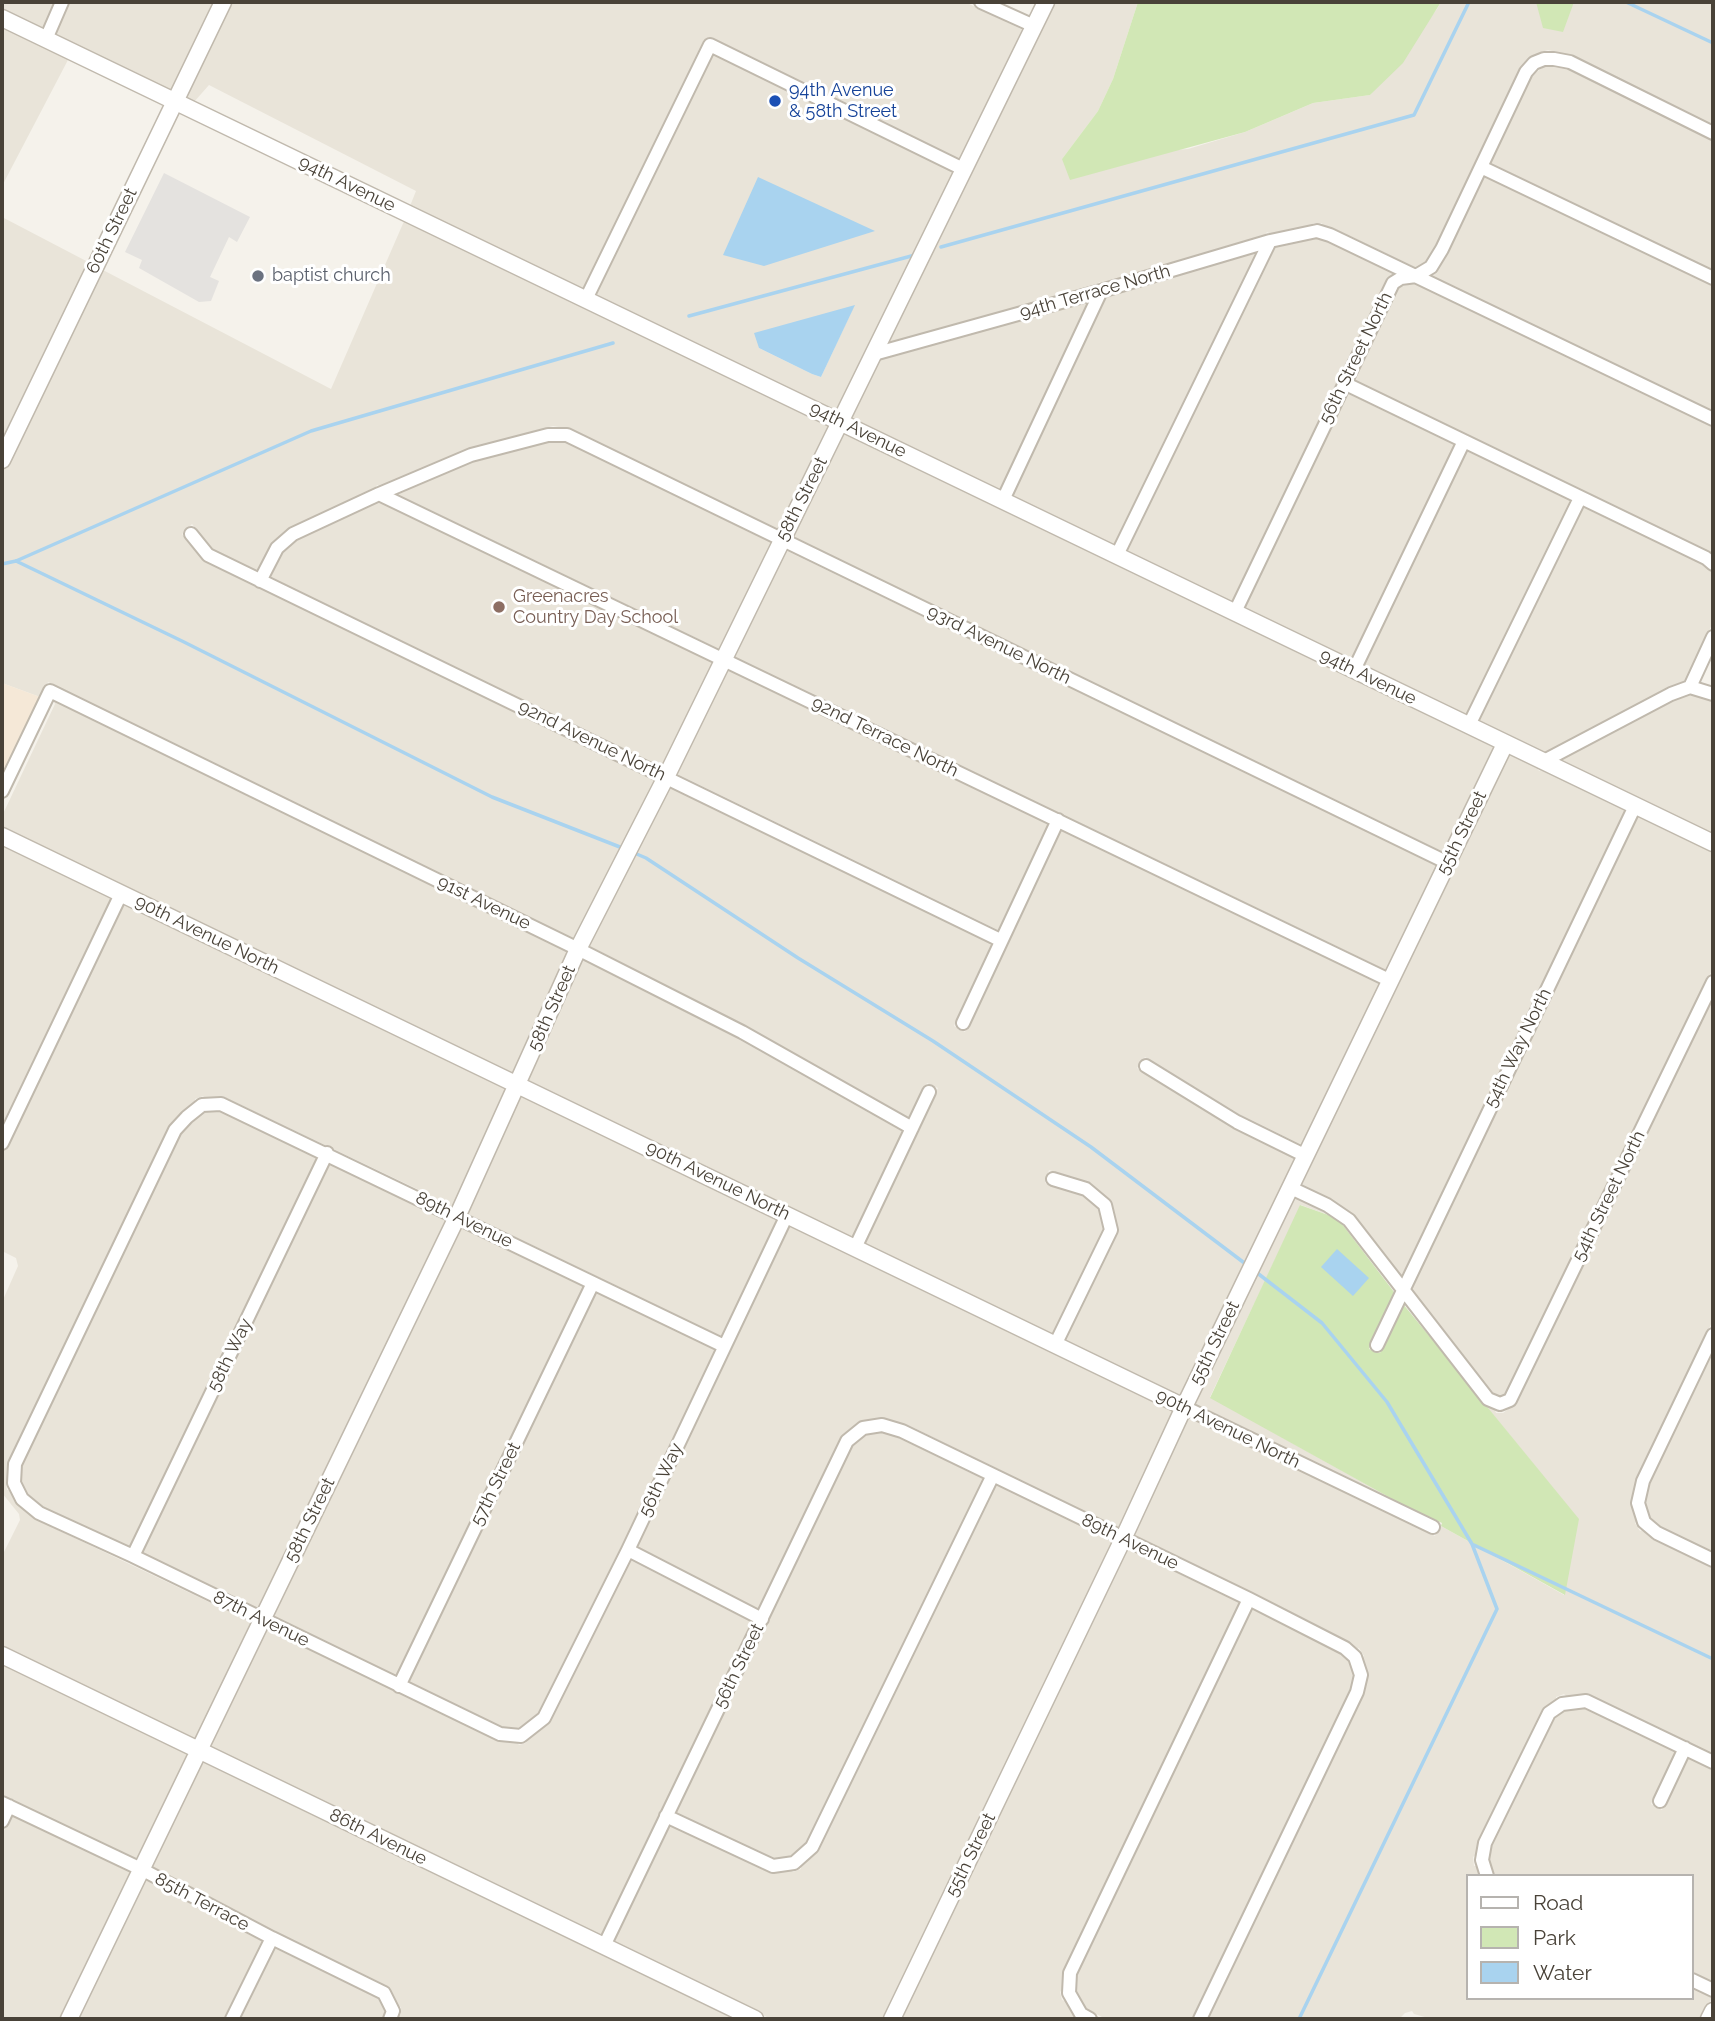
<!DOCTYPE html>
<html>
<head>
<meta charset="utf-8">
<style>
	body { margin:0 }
	#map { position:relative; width:1715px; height:2021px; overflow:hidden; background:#f5f2eb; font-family:Raleway,sans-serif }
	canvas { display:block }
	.frame { position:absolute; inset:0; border:4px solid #494238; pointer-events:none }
	.legend { position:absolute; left:1466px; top:1874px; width:228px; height:126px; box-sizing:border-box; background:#fff; border:2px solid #b6b3af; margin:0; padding:9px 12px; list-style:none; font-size:21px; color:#494238 }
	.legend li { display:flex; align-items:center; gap:14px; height:35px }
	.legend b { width:35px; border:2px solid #b6b3af }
</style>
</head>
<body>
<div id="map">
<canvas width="1715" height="2021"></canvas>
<div class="frame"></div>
<ul class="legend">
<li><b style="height:9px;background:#fff"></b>Road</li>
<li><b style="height:19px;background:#d1e7b5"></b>Park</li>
<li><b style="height:19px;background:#a9d3ef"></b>Water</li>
</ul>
</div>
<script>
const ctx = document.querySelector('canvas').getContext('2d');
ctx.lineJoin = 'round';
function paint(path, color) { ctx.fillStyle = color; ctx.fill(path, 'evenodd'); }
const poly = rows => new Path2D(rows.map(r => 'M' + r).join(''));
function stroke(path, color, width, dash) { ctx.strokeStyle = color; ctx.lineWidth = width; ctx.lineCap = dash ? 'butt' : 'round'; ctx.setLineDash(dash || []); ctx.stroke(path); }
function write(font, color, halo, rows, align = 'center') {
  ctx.font = font + ' Raleway,sans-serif'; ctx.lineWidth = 6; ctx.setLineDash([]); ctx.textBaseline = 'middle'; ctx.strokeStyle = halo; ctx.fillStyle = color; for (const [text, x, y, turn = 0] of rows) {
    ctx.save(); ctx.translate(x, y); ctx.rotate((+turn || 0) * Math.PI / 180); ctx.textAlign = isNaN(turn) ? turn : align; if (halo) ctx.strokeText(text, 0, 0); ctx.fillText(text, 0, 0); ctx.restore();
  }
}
paint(poly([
	[2,2,55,2,43,30,2,10],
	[69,2,216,2,172,92,54,35],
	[230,2,965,2,1025,31,870,348,867,349,867,354,838,412,410,206,416,191,209,85,194,102,184,97],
	[854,306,821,377,812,374,759,348],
	[1053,2,1138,2,1113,79,1098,111,1062,159,1188,149,1245,132,1313,103,1370,95,1437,9,1441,2,1713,2,1713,125,1573,56,1548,50,1538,53,1520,69,1437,246,1426,262,1416,268,1333,228,1323,226,1322,223,1313,223,1312,225,1271,234,1267,232,1265,235,1102,284,1099,282,1097,285,886,344],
	[2,26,69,58,2,186],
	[1545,66,1568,69,1713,141,1713,270,1490,163,1531,76],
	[1484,176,1713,286,1713,411,1430,275,1436,271,1448,252],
	[2,217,90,263,2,445],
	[405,219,832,425,778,530,570,429,553,426,470,448,380,486,377,485,375,488,289,529,271,545,257,572,212,549,192,524,182,534,205,561,657,780,576,940,48,682,40,697,2,683,2,474,101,269,331,389],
	[1316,238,1327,241,1395,274,1387,280,1232,603,1126,551,1274,247],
	[1257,252,1115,546,1012,496,1106,297],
	[1414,283,1713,427,1713,555,1353,380,1397,288],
	[1090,301,1000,490,850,418,878,360],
	[1347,393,1455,445,1351,661,1244,609],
	[843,430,1496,748,1445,853,790,536],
	[548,442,565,442,772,543,721,650,396,494,472,461],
	[1466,450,1572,501,1466,716,1362,667],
	[379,501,714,663,664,768,269,577,281,553,296,540],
	[1583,507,1702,564,1713,573,1713,622,1686,681,1668,688,1543,754,1477,722],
	[783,549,1439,866,1388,971,732,656],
	[726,668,1049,824,998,930,675,773],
	[1690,694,1713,702,1713,835,1558,761,1673,700],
	[53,700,570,952,515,1076,2,828,2,816,55,704],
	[1508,753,1537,767,1539,771,1542,769,1626,809,1401,1277,1353,1214,1330,1199,1300,1184],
	[669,786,992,943,954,1026,965,1032,1060,830,1382,984,1304,1146,1241,1115,1145,1057,1137,1068,1234,1128,1298,1159,1182,1398,1064,1341,1116,1233,1112,1203,1091,1183,1049,1170,1045,1183,1083,1195,1100,1210,1104,1229,1053,1335,864,1244,938,1088,927,1083,909,1119,745,1026,587,945],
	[1637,815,1713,851,1713,968,1506,1395,1501,1397,1492,1393,1409,1289],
	[2,844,113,897,2,1128],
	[124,903,509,1088,455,1207,224,1097,205,1098,203,1096,195,1099,195,1102,182,1112,170,1128,10,1461,8,1480,6,1482,7,1490,10,1490,18,1504,35,1519,253,1623,197,1741,2,1647,2,1556,20,1520,19,1514,2,1493,2,1302,18,1266,16,1258,2,1251,2,1152,7,1147],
	[581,958,738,1039,903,1132,852,1239,526,1081],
	[1713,997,1713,1320,1638,1478,1632,1501,1637,1521,1635,1523,1640,1531,1643,1530,1654,1539,1713,1568,1713,1754,1589,1695,1566,1696,1564,1694,1556,1697,1556,1700,1543,1711,1479,1841,1476,1855,1473,1857,1474,1866,1477,1866,1480,1876,1468,1876,1468,1998,1692,1998,1692,1988,1712,1997,1702,2019,1432,2019,1414,2014,1412,2011,1405,2013,1399,2019,1207,2019,1363,1695,1367,1676,1362,1658,1364,1656,1359,1648,1357,1649,1349,1642,1132,1535,1187,1416,1435,1536,1441,1526,1564,1595,1578,1519,1486,1406,1495,1410,1496,1413,1503,1413,1516,1403],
	[520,1094,778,1219,722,1337,466,1213],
	[219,1111,318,1157,130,1547,42,1507,27,1494,21,1481,22,1465,181,1134,203,1112],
	[329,1163,449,1220,259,1610,141,1552],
	[1294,1197,1331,1216,1301,1205,1210,1397,1405,1506,1193,1403],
	[790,1224,1175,1410,1121,1530,910,1426,882,1418,859,1423,843,1436,760,1610,636,1547],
	[460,1226,584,1286,396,1676,270,1615],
	[595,1292,716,1350,622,1547,540,1713,520,1728,502,1727,407,1682],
	[1713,1349,1713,1552,1661,1527,1650,1517,1645,1502,1649,1483],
	[881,1432,899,1438,984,1479,808,1843,792,1856,775,1859,675,1812,852,1446,865,1435],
	[995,1484,1114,1542,885,2019,771,2019,613,1942,669,1825,770,1873,791,1870,793,1872,801,1869,801,1866,816,1852],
	[1126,1548,1240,1603,1064,1970,1062,1990,1060,1992,1062,2000,1065,2001,1076,2019,899,2019],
	[630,1560,754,1623,601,1936,209,1747,264,1628,497,1740,517,1742,519,1745,526,1743,527,1739,550,1720],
	[1251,1608,1341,1654,1349,1661,1354,1676,1351,1690,1193,2019,1106,2019,1086,2009,1075,1991,1076,1975],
	[2,1663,191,1754,140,1861,2,1795],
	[1584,1708,1676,1752,1651,1804,1662,1810,1688,1757,1713,1770,1713,1982,1692,1972,1692,1876,1497,1876,1493,1872,1488,1859,1491,1845,1554,1718,1564,1710],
	[203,1760,739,2019,396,2019,401,2014,401,2007,398,2006,387,1986,275,1932,151,1867],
	[11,1815,134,1874,62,2019,2,2019,2,1835],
	[145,1880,263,1942,225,2019,76,2019],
	[275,1948,379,1998,386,2012,383,2019,239,2019]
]), '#e9e4d9');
paint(poly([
	[2,683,40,697,2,776]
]), '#f5e8d7');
paint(poly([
	[1138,2,1441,2,1403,63,1370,95,1313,103,1245,132,1070,180,1062,159,1098,111,1113,79],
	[1536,2,1574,2,1563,32,1543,28],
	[1300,1205,1331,1216,1342,1224,1394,1292,1369,1349,1380,1353,1403,1304,1579,1519,1565,1595,1441,1526,1442,1523,1405,1506,1210,1398]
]), '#d1e7b5');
paint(poly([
	[164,173,250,217,237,242,229,237,210,277,219,281,211,301,199,302,139,268,142,260,125,252]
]), '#e4e2df');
paint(poly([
	[758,177,875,231,764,266,723,255],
	[855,305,821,377,812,374,759,348,754,333],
	[1337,1249,1369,1278,1353,1296,1321,1267]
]), '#a9d3ef');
stroke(poly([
	[1626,2,1713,43],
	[941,247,1414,115,1469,2],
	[689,316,915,255],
	[16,561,184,642,492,797,625,849],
	[2,564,16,561,311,431,613,343],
	[632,852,646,858,798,958,933,1041,1091,1147,1247,1265],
	[1256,1272,1322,1323,1387,1402,1472,1544,1497,1609,1299,2019],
	[1474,1545,1713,1659]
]), '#a9d3ef', 3.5);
const minor = poly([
	[981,2,1034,26],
	[46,39,62,2],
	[1481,167,1713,278],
	[586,299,710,45,963,169],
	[874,354,1101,291,1270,241,1317,231,1330,235,1713,419],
	[1344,383,1706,558,1713,564],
	[379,494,1391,981],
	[1003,500,1101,291],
	[191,534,208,555,1000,940],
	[1117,555,1270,241],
	[260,581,277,548,293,534,379,494,471,455,548,435,567,435,1448,863],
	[1235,612,1393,283,1401,278,1416,276,1431,267,1442,249,1526,72,1534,63,1544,59,1554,59,1570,62,1713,133],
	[1354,670,1464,441],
	[1690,687,1713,637],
	[1469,725,1580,498],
	[1542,762,1671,694,1690,687,1713,694],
	[2,791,50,691,578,949,742,1032,912,1128],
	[963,1023,1058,820],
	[1146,1066,1237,1122,1306,1156],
	[2,1143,121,894],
	[1053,1179,1086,1189,1105,1205,1111,1230,1055,1345],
	[1291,1188,1327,1205,1349,1220,1488,1399,1500,1404,1510,1400,1713,982],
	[855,1248,929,1092],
	[1713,1335,1643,1481,1638,1503,1644,1522,1657,1533,1713,1560],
	[1377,1345,1635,806],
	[724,1346,221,1104,202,1105,187,1117,175,1130,15,1464,14,1483,22,1499,39,1513,133,1556,500,1734,521,1736,544,1718,628,1550,787,1215],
	[1184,1407,1433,1527],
	[628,1550,762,1619],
	[133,1556,327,1153],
	[399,1686,593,1283],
	[1660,1801,1685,1748],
	[2,1803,143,1870,272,1938,384,1993,393,2011,390,2019],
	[666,1816,773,1866,794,1863,812,1847,993,1475],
	[2,1821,9,1806],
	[1487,1876,1482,1860,1485,1843,1549,1713,1562,1704,1586,1701,1713,1762],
	[604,1946,847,1441,863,1428,882,1425,902,1431,1249,1599,1345,1648,1355,1657,1361,1675,1357,1692,1200,2019],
	[1692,1980,1713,1990],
	[232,2019,272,1938],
	[1090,2019,1081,2014,1069,1993,1070,1973,1249,1599]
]);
const tertiary = poly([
	[2,18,1713,843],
	[2,460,223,2],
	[2,836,1184,1407],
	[2,1655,755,2019],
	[69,2019,457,1217,578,949,666,777,1046,2],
	[892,2019,1123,1539,1184,1407,1505,744],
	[1709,2019,1713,2011]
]);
stroke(minor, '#c0b9ad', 16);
stroke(tertiary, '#c0b9ad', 19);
stroke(minor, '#fff', 12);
stroke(tertiary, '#fff', 16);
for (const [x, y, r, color] of [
	[775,101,7,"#1a4fb4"],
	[258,276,7,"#6b7280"],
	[499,607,7,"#8d6e63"]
]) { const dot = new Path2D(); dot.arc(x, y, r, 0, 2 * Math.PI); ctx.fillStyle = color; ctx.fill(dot); stroke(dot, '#fff', 2.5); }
write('18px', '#164399', '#fff', [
	["94th Avenue",789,91],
	["& 58th Street",789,112]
], 'left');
write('18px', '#494238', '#fff', [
	["94th Avenue",347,184,26],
	["60th Street",112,231,-64],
	["94th Terrace North",1095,292,-16],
	["56th Street North",1356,358,-64],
	["94th Avenue",858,430,26],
	["58th Street",802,499,-63],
	["93rd Avenue North",999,645,26],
	["94th Avenue",1368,677,26],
	["92nd Terrace North",885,737,26],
	["92nd Avenue North",592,741,26],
	["55th Street",1462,833,-64],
	["91st Avenue",484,903,26],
	["90th Avenue North",207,935,26],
	["58th Street",552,1008,-66],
	["54th Way North",1518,1048,-64],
	["90th Avenue North",718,1181,26],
	["54th Street North",1609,1196,-64],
	["89th Avenue",464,1220,26],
	["55th Street",1215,1343,-64],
	["58th Way",230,1355,-64],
	["90th Avenue North",1228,1429,26],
	["56th Way",661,1480,-65],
	["57th Street",496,1484,-64],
	["58th Street",310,1520,-64],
	["89th Avenue",1130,1542,26],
	["87th Avenue",261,1619,26],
	["56th Street",739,1666,-64],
	["86th Avenue",378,1837,26],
	["55th Street",971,1855,-64],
	["85th Terrace",202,1902,28]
]);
write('18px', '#5b616d', '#fff', [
	["baptist church",272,276]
], 'left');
write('18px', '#785e54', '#fff', [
	["Greenacres",513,597],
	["Country Day School",513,618]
], 'left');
</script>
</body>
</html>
